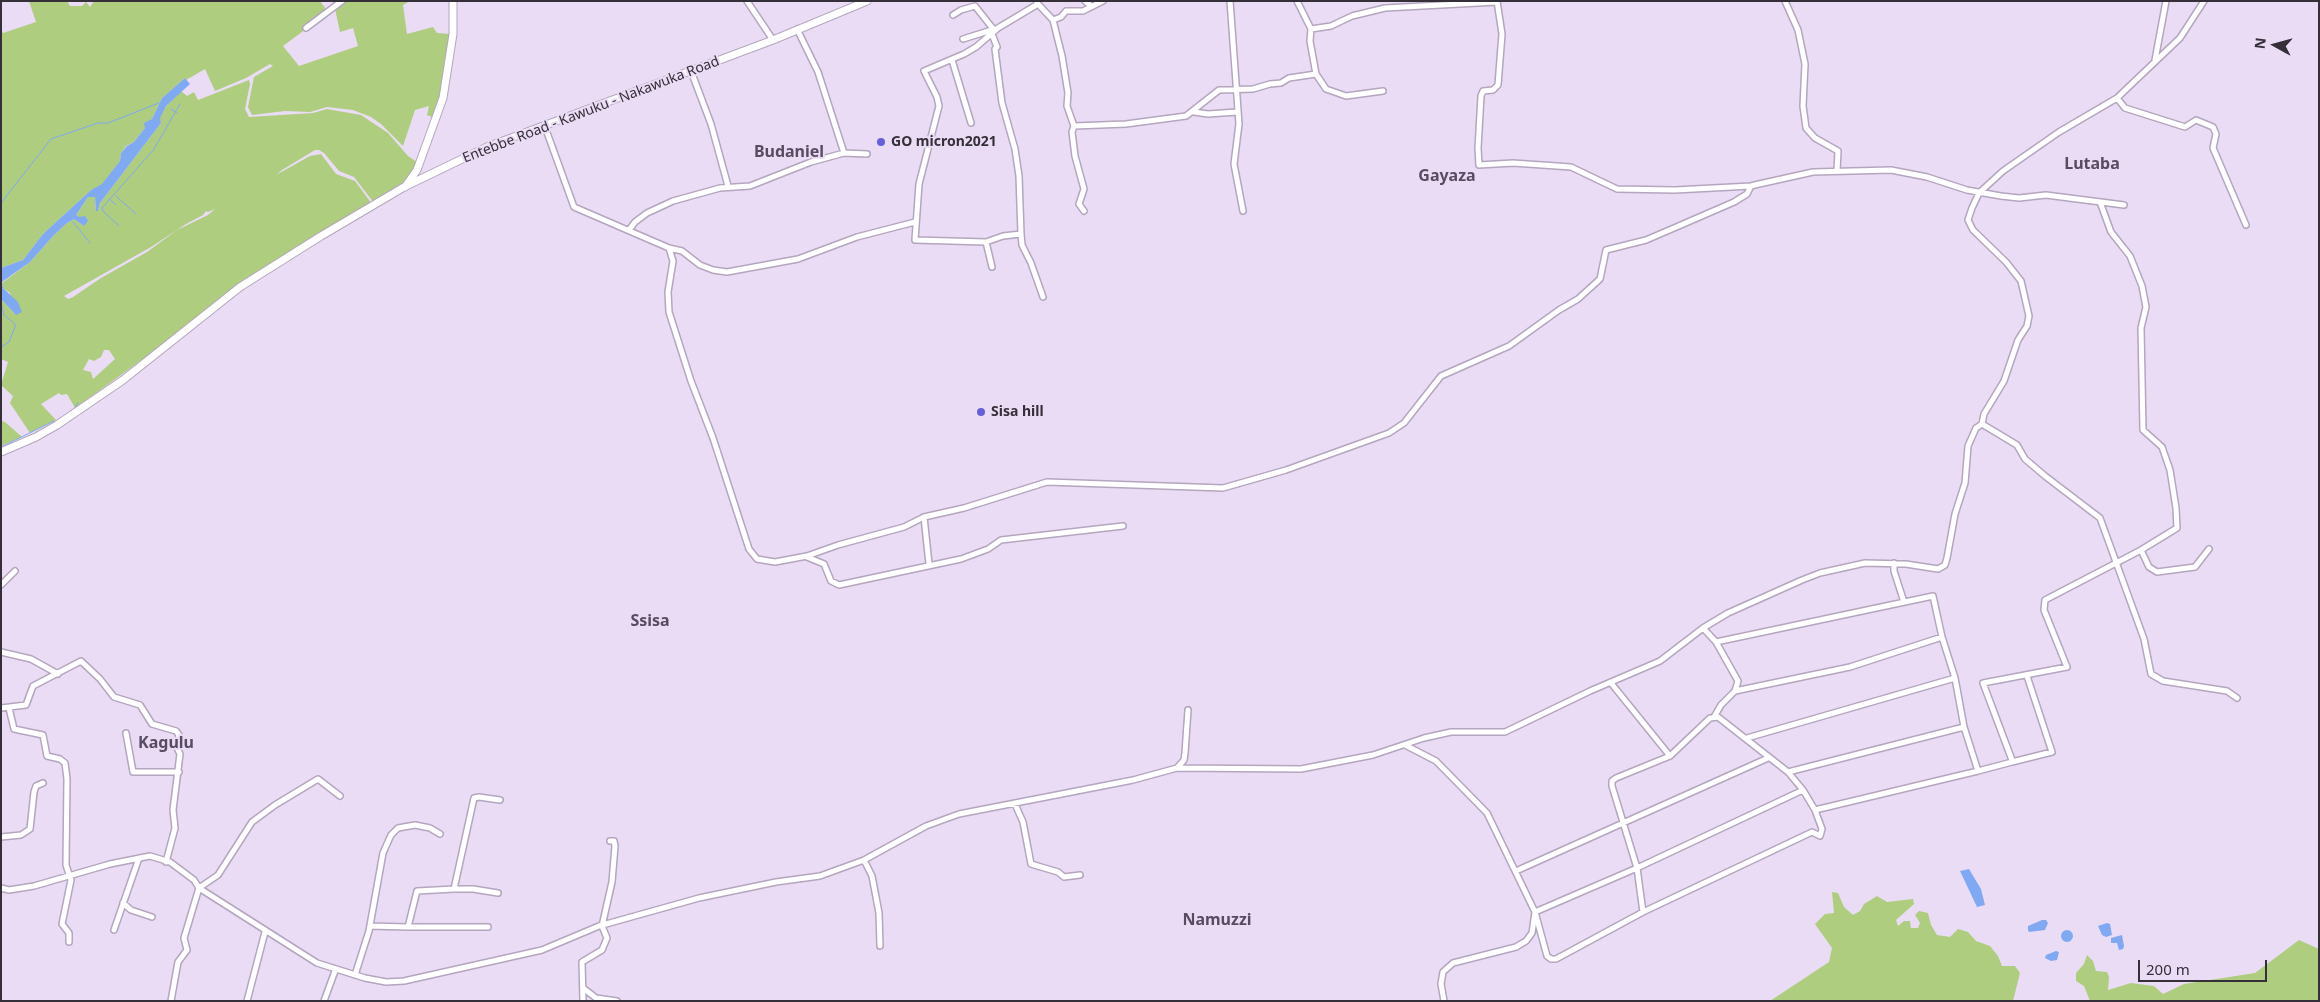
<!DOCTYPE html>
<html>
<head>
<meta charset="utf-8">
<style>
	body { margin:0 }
	#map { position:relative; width:2320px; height:1002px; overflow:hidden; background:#eadcf4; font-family:"Noto Sans",sans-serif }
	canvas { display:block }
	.frame { position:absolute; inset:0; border:2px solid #352f39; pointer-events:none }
	.north { position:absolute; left:2250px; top:20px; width:50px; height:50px; -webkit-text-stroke:4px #eadcf4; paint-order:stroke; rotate:277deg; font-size:14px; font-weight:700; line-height:20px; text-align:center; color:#352f39 }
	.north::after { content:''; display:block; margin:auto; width:18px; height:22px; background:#352f39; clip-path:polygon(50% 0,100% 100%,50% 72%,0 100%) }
	.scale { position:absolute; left:2138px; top:960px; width:129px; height:22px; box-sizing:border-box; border:2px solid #352f39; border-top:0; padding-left:6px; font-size:15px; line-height:18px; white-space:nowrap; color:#352f39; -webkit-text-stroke:4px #eadcf4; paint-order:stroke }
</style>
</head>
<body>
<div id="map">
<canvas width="2320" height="1002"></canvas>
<div class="frame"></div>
<div class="north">N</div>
<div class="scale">200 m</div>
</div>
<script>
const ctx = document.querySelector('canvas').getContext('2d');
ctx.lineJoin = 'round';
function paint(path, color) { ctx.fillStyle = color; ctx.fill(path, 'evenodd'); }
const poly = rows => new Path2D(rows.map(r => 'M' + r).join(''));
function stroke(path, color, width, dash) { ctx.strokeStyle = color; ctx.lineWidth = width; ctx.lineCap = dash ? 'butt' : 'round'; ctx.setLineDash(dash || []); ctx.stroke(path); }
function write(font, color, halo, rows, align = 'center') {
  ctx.font = font + ' "Noto Sans",sans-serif'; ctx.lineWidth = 4; ctx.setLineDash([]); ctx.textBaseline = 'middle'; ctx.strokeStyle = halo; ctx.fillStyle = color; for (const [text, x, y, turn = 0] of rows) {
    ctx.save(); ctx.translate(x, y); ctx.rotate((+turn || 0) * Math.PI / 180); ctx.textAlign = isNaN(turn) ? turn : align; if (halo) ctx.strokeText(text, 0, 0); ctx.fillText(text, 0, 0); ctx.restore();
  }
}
paint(poly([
	[29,1,67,1,70,6,82,6,86,2,90,7,94,1,320,1,326,9,306,25,306,29,283,46,299,66,358,46,353,28,340,32,335,9,346,1,410,1,403,5,407,34,433,27,437,33,451,34,441,99,434,118,427,115,429,106,415,110,403,146,381,124,371,117,353,110,327,107,310,112,285,111,252,115,248,107,254,77,273,66,270,64,246,78,215,91,205,69,186,80,185,78,162,98,152,119,134,142,126,146,121,153,120,161,102,185,91,190,43,234,23,260,1,268,1,30,3,33,36,22],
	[249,80,250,84,245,109,249,117,313,113,327,109,361,115,388,133,408,156,417,162,415,169,403,185,374,203,354,177,339,171,324,153,319,150,315,150,282,170,276,175,310,156,321,154,336,174,355,181,372,204,278,259,238,285,150,354,75,408,67,394,61,395,59,393,41,404,56,420,30,433,10,403,13,396,1,385,8,362,1,359,1,299,16,315,10,293,3,288,2,283,30,262,54,235,67,223,74,219,84,226,76,215,88,197,95,196,96,211,98,211,100,203,161,123,159,118,166,106,181,91,187,96,194,92,198,100],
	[215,209,208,215,177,230,147,252,101,278,73,297,68,299,64,296,151,247,186,224,203,215,206,211,208,212],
	[104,350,109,350,115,359,93,379,91,372,83,370,89,359,94,361,101,357],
	[1,421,5,422,22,437,1,446],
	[1832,892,1838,893,1844,907,1853,915,1860,911,1864,904,1877,896,1887,902,1913,899,1914,904,1896,920,1898,926,1904,921,1910,921,1911,928,1918,928,1920,923,1915,915,1919,911,1928,913,1931,925,1937,935,1950,937,1958,929,1968,932,1976,941,1990,946,1998,956,2002,966,2015,966,2020,973,2013,1001,1770,1001,1829,962,1832,948,1815,924,1825,914,1834,913],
	[2299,940,2319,949,2319,1001,2090,1001,2084,986,2076,981,2076,973,2084,964,2087,955,2093,961,2096,971,2107,972,2109,977,2108,990,2131,983,2154,986,2163,994,2184,984,2255,973]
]), '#afcd7f');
paint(poly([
	[185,78,190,84,166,106,160,118,161,123,100,203,98,211,96,211,95,197,88,197,76,215,79,217,85,216,88,221,84,226,74,219,67,223,54,235,30,262,2,282,3,288,18,302,22,312,16,315,1,299,1,268,23,260,43,234,91,190,102,184,120,161,121,153,127,146,134,142,145,128,144,123,152,119,162,98],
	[1969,869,1981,889,1985,905,1977,907,1960,871],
	[2042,920,2046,920,2048,923,2045,930,2029,932,2028,930,2028,926],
	[2107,923,2110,924,2112,935,2106,937,2102,935,2098,926],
	'2061 936a6 6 0 1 1 12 0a6 6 0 1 1-12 0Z',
	[2122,935,2124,946,2123,949,2119,950,2117,943,2111,943,2111,938],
	[2056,951,2059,952,2057,960,2051,961,2045,958,2046,955]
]), '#80a9f3');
stroke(poly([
	[171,109,177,113],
	[116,196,136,214],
	[111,200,116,205],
	[1,203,51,139,98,123,108,123,159,103],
	[73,222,90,243],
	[119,226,103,211,102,208,154,149,180,104],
	[1,303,4,315,15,324,15,327,9,342,1,347],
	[74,409,78,403],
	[1,447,54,421]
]), '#80a9f3', 1);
const street = poly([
	[747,1,773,40],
	[1085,1,1091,6],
	[1230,1,1239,124,1234,164,1243,211],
	[1297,1,1311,29,1310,41,1316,74,1326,89,1346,96,1383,91],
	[1497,1,1502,34,1498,85,1493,90,1483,91,1481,96,1478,148,1479,165,1513,163,1571,167,1617,189,1675,190,1751,186],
	[1785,1,1798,30,1805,64,1803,106,1806,128,1815,138,1838,151,1837,171],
	[1037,3,1053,20,1062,56,1068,93,1067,106,1074,126,1072,132,1075,156,1084,189,1079,204,1084,211],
	[1038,4,998,28,976,47,964,54,924,71,937,97,939,106,919,184,915,240,986,242,1003,236,1021,234,1022,245,1031,263,1043,297],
	[953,15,961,10,975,6,994,30],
	[1053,20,1061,17,1066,11,1083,11,1103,1],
	[306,28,342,1],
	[797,29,818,72,844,153,867,154],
	[1311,29,1331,26,1352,16,1385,8,1497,2],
	[992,34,997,47,995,49,1002,103,1015,149,1019,176,1021,234],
	[963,39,995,29],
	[952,60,971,123],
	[2155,60,2166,1],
	[691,71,711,124,728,186],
	[2117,98,2125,108,2185,127,2196,120,2213,127,2216,134,2213,148,2246,225],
	[1194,112,1208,114,1237,112],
	[1074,126,1126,124,1186,116,1219,90,1253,89,1270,84,1281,83,1289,78,1316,74],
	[545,127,574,207,669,248,673,261,668,292,669,312,691,381,713,438,749,549,757,559,775,562,807,556,838,545,904,527,924,517,964,508,1047,482,1223,488,1286,470,1389,433,1404,423,1441,376,1509,346,1559,310,1578,299,1600,279,1606,250,1646,240,1681,225,1734,202,1747,194,1751,186,1759,184,1813,172,1891,170,1927,177,1967,190,2001,196,2019,198,2046,195,2124,205],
	[2100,202,2111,232,2130,256,2142,286,2146,307,2141,328,2143,430,2162,447,2170,470,2176,508,2177,528,2141,550],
	[629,230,635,222,647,213,673,201,720,188,750,186,811,162,844,153],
	[986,242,992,267],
	[669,248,682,251,700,265,713,270,727,272,798,259,857,237,915,222],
	[1982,424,2017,445,2025,459,2045,476,2100,518,2144,639,2151,674,2163,681,2227,691,2237,698],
	[924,517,929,564],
	[807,557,824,564,831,581,839,585,961,559,988,549,1001,540,1123,526],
	[1894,563,1894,571,1904,602],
	[1,585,15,571],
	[1703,628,1716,642,1738,681,1735,691,1721,705,1714,717],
	[1716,642,1933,596,1942,637,1955,678,1964,727,1978,771,1815,810,1803,790,1637,868,1535,912,1547,956,1551,959,1556,959,1643,912,1812,832,1820,836,1822,829,1815,810],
	[1,652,31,659,58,674],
	[1611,683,1670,756],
	[1735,691,1850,667,1942,637],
	[1,708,26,705,33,686,81,661,100,679,114,697,140,705,152,724,176,731,179,735,177,748,180,754,173,810,175,828,166,862],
	[9,708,14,729,43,735,47,756,60,759,65,763,67,779,66,865,71,880,62,924,69,933,69,942],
	[126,733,133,772,179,772],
	[1747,738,1955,678],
	[1405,745,1436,761,1487,813,1535,912,1532,933,1526,941,1516,947,1453,963,1443,972,1441,984,1444,1001],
	[2012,762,2052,752,2027,676],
	[1177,768,1184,760,1185,753,1188,710],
	[1978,771,2012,762,2012,760,1983,683,2067,667,2044,610,2045,600,2141,550,2149,567,2157,572,2195,567,2209,549],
	[1788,772,1964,727],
	[1015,804,1023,822,1031,864,1058,872,1064,877,1080,875],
	[1,837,21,835,30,829,34,792,36,786,43,783],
	[864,860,872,876,879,913,880,946],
	[1516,871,1768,758],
	[1,888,9,890,34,886,110,864,150,856,170,862,194,880,199,888,317,963,365,978,386,982,404,981,542,950,599,926,699,898,776,882,820,876,864,860,926,826,959,814,1133,780,1177,768,1301,769,1373,755,1424,738,1451,732,1505,732,1590,691,1660,661,1703,628,1728,613,1802,580,1820,573,1865,563,1906,564,1938,569,1945,565,1947,558,1955,514,1965,483,1968,446,1976,428,1982,424,1984,414,2004,381,2018,340,2027,326,2029,316,2021,281,2006,262,1973,230,1968,220,1972,208,1979,193,2003,171,2059,132,2117,98,2180,38,2204,1],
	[454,889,473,889,498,893],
	[123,903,131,910,152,917],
	[1643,912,1637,868,1612,786,1612,781,1616,778,1670,756,1710,718,1718,717,1788,772,1803,790],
	[370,926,408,927,417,891,454,889,474,798,479,797,500,800],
	[408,927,488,927],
	[114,930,139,858],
	[355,975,369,931,383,853,391,835,398,828,415,825,430,828,440,834],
	[583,988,596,998,617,1001],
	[171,1001,178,962,187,950,184,938,199,888,218,875,252,822,275,805,318,779,340,796],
	[247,1001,265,932],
	[324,1001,335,971],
	[583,1001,582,962,602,950,607,938,602,926,612,882,615,846,614,841,610,841]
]);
const secondary = poly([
	[405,187,417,170,443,98,453,34,453,1],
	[1,452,36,437,57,425,123,380,240,287,321,236,404,187,487,147,773,40,867,1]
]);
stroke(street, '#b4a6be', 8);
stroke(secondary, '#b4a6be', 9);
stroke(street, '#fff', 5);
stroke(secondary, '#fff', 7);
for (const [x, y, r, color] of [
	[881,142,5,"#655fd8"],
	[981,412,5,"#655fd8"]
]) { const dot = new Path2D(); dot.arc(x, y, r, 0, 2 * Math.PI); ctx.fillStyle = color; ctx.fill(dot); stroke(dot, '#eadcf4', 2); }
write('14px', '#352f39', '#eadcf4', [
	["Entebbe Road - Kawuku - Nakawuka Road",591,110,-21]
]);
write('bold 14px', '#352f39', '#eadcf4', [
	["GO micron2021",891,142],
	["Sisa hill",991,412]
], 'left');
write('bold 16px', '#584c61', '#eadcf4', [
	["Budaniel",789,152],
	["Lutaba",2092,164],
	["Gayaza",1447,176],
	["Ssisa",650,621],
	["Kagulu",166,743],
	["Namuzzi",1217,920]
]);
</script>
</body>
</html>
